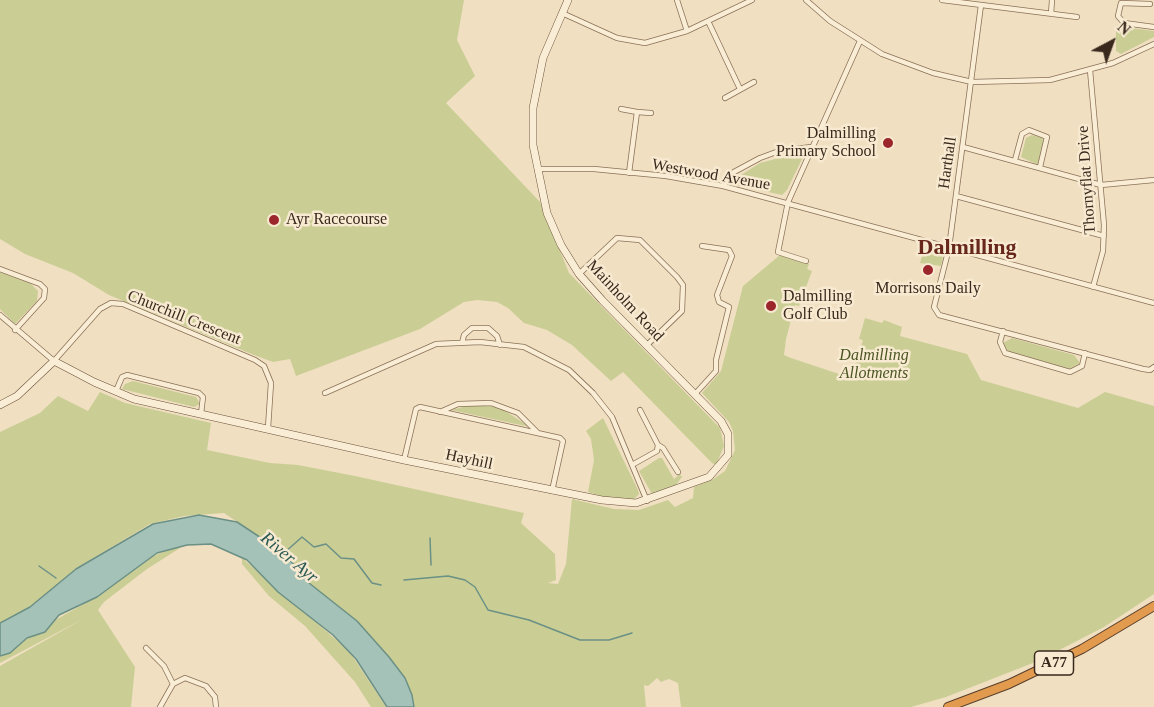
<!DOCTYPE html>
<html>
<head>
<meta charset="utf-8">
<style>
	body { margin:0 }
	#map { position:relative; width:1154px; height:707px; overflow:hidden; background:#f0dfc1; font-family:Georgia,serif }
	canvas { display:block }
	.north { position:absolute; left:1082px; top:12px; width:60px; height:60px; -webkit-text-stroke:4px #f7ead1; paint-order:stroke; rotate:41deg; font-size:16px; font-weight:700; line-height:24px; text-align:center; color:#39291d }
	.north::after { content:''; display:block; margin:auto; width:21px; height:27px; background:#39291d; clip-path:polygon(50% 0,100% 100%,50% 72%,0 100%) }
</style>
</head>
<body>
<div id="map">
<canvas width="1154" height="707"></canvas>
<div class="north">N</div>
</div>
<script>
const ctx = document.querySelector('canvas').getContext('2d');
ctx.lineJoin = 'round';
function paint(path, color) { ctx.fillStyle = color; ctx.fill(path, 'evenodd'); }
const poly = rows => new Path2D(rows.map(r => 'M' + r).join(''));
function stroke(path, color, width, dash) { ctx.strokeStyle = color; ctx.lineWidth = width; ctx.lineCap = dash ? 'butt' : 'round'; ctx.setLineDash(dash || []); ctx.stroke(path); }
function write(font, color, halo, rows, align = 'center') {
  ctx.font = font + ' Georgia,serif'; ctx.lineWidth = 5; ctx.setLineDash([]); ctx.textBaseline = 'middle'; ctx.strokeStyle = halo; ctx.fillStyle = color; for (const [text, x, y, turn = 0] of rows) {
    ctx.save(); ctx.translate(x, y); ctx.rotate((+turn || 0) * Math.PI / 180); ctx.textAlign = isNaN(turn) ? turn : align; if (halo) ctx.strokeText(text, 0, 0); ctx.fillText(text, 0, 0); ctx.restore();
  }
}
paint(poly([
	[0,0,464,0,457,40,475,76,446,103,540,202,569,273,720,428,724,446,716,465,712,463,623,372,611,381,572,345,547,330,524,323,508,308,497,302,477,300,464,302,420,329,296,376,290,359,273,362,254,355,109,295,73,273,25,254,0,239],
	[1116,26,1154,31,1154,37,1121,54,1116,51],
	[1032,135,1042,138,1044,142,1039,163,1036,164,1021,157,1026,138],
	[798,153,803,157,787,190,782,195,736,185,735,180,738,177,760,163],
	[925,246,937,250,943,257,941,266,920,263],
	[780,255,809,264,807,269,812,271,799,306,795,305,786,339,784,355,791,358,851,378,863,340,859,339,865,318,882,323,884,320,902,327,900,336,967,354,981,380,1078,408,1105,392,1154,406,1154,594,1104,627,1038,661,946,697,911,707,681,707,678,683,669,679,661,682,657,678,648,686,644,685,646,707,414,707,412,695,399,670,365,630,309,583,283,553,224,513,184,516,150,524,75,569,38,605,0,623,0,432,40,413,58,396,88,411,100,392,125,403,211,423,207,450,270,463,298,465,355,476,524,513,521,523,555,554,556,580,548,583,558,584,566,564,572,499,614,509,639,510,668,500,675,507,693,498,694,487,712,480,725,471,735,450,733,431,729,422,702,393,721,371,743,286],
	[0,272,30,283,38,291,37,301,15,324,0,309],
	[1012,338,1074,355,1080,363,1069,369,1010,352,1005,349,1003,343],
	[133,381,196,397,200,404,194,407,122,389,125,384],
	[470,405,499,407,530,427,451,410],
	[603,418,638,490,639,494,634,499,608,498,588,492,594,460,591,439,586,431],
	[659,458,662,458,674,479,680,474,682,477,675,486,652,494,639,471],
	[174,548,180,548,147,569,104,602,98,610,135,667,131,707,0,707,0,666,83,619,0,663,0,657,57,619,91,600,148,558],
	[242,558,349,651,386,707,371,707,355,682,305,626,269,596,242,564]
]), '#cace95');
const water = poly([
	[199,515,237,522,284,553,309,583,357,621,389,657,405,678,412,695,414,707,387,707,356,659,333,635,278,592,247,560,211,544,187,545,157,553,97,597,59,615,45,632,27,638,10,653,0,656,0,623,30,607,76,569,153,524,199,515]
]);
paint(water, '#a4c2b8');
stroke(water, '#6b9085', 1.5);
stroke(poly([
	[430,538,431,565],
	[284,553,302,537,314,547,326,544,341,558,354,559,372,583,381,585],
	[39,566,56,578],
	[404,580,448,576,465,580,475,587,488,610,529,620,580,640,609,640,632,633]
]), '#6b9085', 1.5);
const street = poly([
	[677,0,687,31],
	[806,0,830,21,882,54,933,73,972,82,1050,80,1113,63,1154,44],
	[942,0,1077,17],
	[1150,4,1121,3,1118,16,1124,23,1154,27],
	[981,5,949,248,934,307,939,315,1143,369,1150,370,1154,367],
	[562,13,617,38,645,43,687,31,752,0],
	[1051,14,1052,0],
	[708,21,740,89],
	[1090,70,1104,225,1103,251,1093,287],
	[725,98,754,82],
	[621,109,637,112],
	[963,147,1101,185,1154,180],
	[1015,160,1022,134,1029,130,1047,137,1040,167],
	[537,169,594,169,666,176,723,186,1154,303],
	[629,173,637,112,651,113],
	[723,186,734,172,760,158,779,151,811,147],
	[956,196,1104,236],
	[806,261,778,252,788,202,860,41],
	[0,269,40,284,45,289,44,298,15,330],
	[579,274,617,238,640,240,677,277,683,285,682,311,647,345],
	[0,315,54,361,100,309,111,303,123,304,255,360,264,366,271,383,268,428],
	[1003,331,1000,342,1005,353,1070,372,1082,366,1085,353],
	[462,343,464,335,472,328,488,328,497,336,500,345],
	[116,391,122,377,127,375,199,393,203,397,201,414],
	[325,393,436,344,480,342,524,347,569,370,593,393,612,417,647,501],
	[695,394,716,371,716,360,729,307,719,302,717,295,732,256,729,250,702,246],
	[440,412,458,404,491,403,518,413,538,433],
	[658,445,663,448,678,472],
	[404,460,416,409,420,407,560,438,563,441,552,491],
	[632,465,657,451,658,445,640,410],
	[146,648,164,666,173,684],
	[160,707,173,684,185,678,206,686,215,697,216,707]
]);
const secondary = poly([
	[0,405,17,396,54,361,94,382,134,399,404,460,602,500,636,503,709,477,728,455,728,434,721,421,602,300,579,274,561,245,547,213,533,145,533,108,543,58,568,0]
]);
const highway = poly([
	[948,707,1009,684,1082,649,1154,606]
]);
stroke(street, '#8a7058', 6);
stroke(secondary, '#6b513b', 8);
stroke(highway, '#573e2c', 10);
stroke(street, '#faedd5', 4.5);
stroke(secondary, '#faedd5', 7);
stroke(highway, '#e29a4e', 8);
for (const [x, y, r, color] of [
	[888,143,6,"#9b262c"],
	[274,220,6,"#9b262c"],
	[928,270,6,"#9b262c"],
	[771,306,6,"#9b262c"]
]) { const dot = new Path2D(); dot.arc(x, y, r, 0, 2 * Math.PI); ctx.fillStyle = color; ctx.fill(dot); stroke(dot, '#f7ead1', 2); }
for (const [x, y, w] of [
	[1054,663,39]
]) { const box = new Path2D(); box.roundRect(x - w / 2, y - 12, w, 24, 4.5); ctx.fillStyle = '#f7ead1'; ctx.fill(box); stroke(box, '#39291d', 1.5); }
write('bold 15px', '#39291d', null, [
	["A77",1054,663]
]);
write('16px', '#39291d', '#f7ead1', [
	["Dalmilling",876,134,"right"],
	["Primary School",876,152,"right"],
	["Ayr Racecourse",286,220],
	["Morrisons Daily",928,289,"center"],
	["Dalmilling",783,297],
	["Golf Club",783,315]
], 'left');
write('16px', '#39291d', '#f7ead1', [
	["Harthall",948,163,-82],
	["Westwood Avenue",711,175,10],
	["Thornyflat Drive",1087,180,-94],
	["Mainholm Road",625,301,47],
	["Churchill Crescent",184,318,22],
	["Hayhill",469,460,12]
]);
write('italic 16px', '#4c5623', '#f7ead1', [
	["Dalmilling",874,356],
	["Allotments",874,374]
]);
write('italic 18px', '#2b5954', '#f7ead1', [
	["River Ayr",289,558,40]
]);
write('bold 22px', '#67271b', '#f7ead1', [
	["Dalmilling",967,248]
]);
</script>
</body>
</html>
